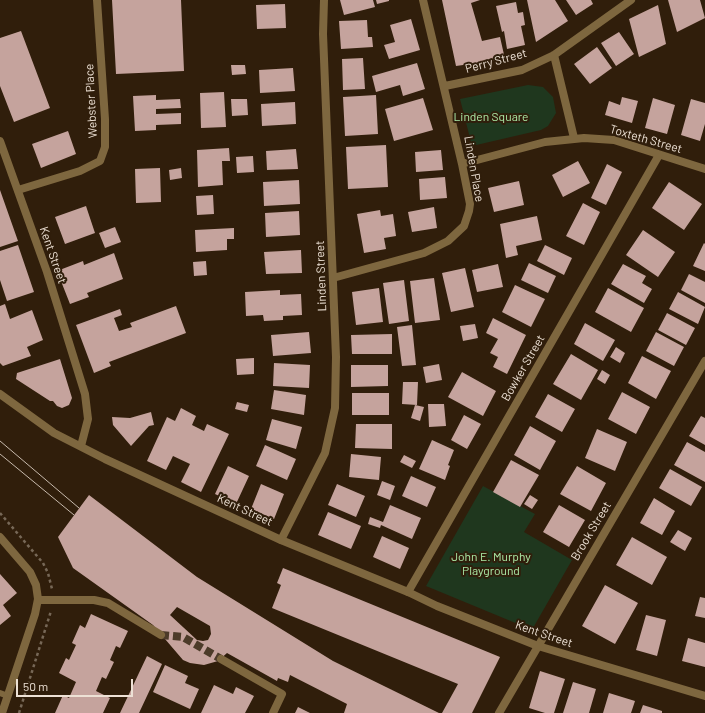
<!DOCTYPE html>
<html>
<head>
<meta charset="utf-8">
<style>
	body { margin:0 }
	#map { position:relative; width:705px; height:713px; overflow:hidden; background:#301e0b; font-family:Barlow,sans-serif }
	canvas { display:block }
	.scale { position:absolute; left:16px; top:679px; width:117px; height:18px; box-sizing:border-box; border:2px solid #ede1d5; border-top:0; padding-left:5px; font-size:12px; line-height:14px; white-space:nowrap; color:#ede1d5; -webkit-text-stroke:3px #301e0b; paint-order:stroke }
</style>
</head>
<body>
<div id="map">
<canvas width="705" height="713"></canvas>
<div class="scale">50 m</div>
</div>
<script>
const ctx = document.querySelector('canvas').getContext('2d');
ctx.lineJoin = 'round';
function paint(path, color) { ctx.fillStyle = color; ctx.fill(path, 'evenodd'); }
const poly = rows => new Path2D(rows.map(r => 'M' + r).join(''));
function stroke(path, color, width, dash) { ctx.strokeStyle = color; ctx.lineWidth = width; ctx.lineCap = dash ? 'butt' : 'round'; ctx.setLineDash(dash || []); ctx.stroke(path); }
function write(font, color, halo, rows, align = 'center') {
  ctx.font = font + ' Barlow,sans-serif'; ctx.lineWidth = 4; ctx.setLineDash([]); ctx.textBaseline = 'middle'; ctx.strokeStyle = halo; ctx.fillStyle = color; for (const [text, x, y, turn = 0] of rows) {
    ctx.save(); ctx.translate(x, y); ctx.rotate((+turn || 0) * Math.PI / 180); ctx.textAlign = isNaN(turn) ? turn : align; if (halo) ctx.strokeText(text, 0, 0); ctx.fillText(text, 0, 0); ctx.restore();
  }
}
paint(poly([
	[528,85,543,87,553,97,556,113,548,126,541,130,472,146,460,99],
	[483,486,535,514,524,532,572,560,533,628,530,629,426,586]
]), '#1f371e');
paint(poly([
	[112,0,181,0,184,71,116,74],
	[340,0,373,0,375,7,344,15],
	[376,0,389,0,389,1,377,4],
	[442,0,480,0,471,3,482,41,500,37,505,59,456,66],
	[527,0,555,0,568,21,536,42],
	[566,0,591,0,593,4,576,15],
	[668,0,700,0,705,18,677,32],
	[516,2,518,13,523,12,525,25,521,26,525,45,507,49,504,31,502,32,496,6],
	[285,4,286,28,257,29,256,5],
	[658,5,666,44,639,57,629,19],
	[411,19,420,50,389,59,384,45,395,42,390,25],
	[367,20,368,37,372,37,373,47,341,49,339,21],
	[21,31,50,108,14,122,0,86,0,38],
	[619,32,634,54,616,66,601,43],
	[597,47,612,68,590,84,574,64],
	[363,58,365,89,343,90,342,59],
	[417,63,425,89,403,96,400,85,376,92,372,76],
	[231,65,245,65,246,74,232,75],
	[293,68,295,91,260,93,259,70],
	[224,92,226,127,201,128,200,93],
	[156,95,156,100,180,99,181,108,156,109,156,114,181,113,181,124,156,125,156,130,135,131,133,96],
	[376,95,378,134,345,136,343,97],
	[622,97,638,101,632,123,605,115,609,101,620,105],
	[423,98,433,130,394,141,385,109],
	[653,98,675,105,667,134,645,128],
	[231,99,247,99,248,115,232,116],
	[691,99,705,103,705,124,700,141,681,135],
	[295,102,296,124,262,126,261,104],
	[68,131,76,154,41,168,32,144],
	[386,145,388,187,348,189,346,147],
	[229,148,230,161,222,161,223,185,198,187,197,150],
	[296,149,298,169,267,170,266,151],
	[441,150,443,170,416,172,415,152],
	[253,156,254,172,237,173,236,157],
	[578,161,590,183,563,197,552,175],
	[607,164,622,172,606,205,591,198],
	[160,168,161,202,136,203,135,169],
	[181,168,182,178,170,180,169,170],
	[445,177,447,198,420,200,419,179],
	[299,180,300,204,264,206,263,182],
	[519,181,524,205,494,212,488,188],
	[669,182,702,204,684,230,652,208],
	[0,190,18,241,0,247],
	[213,195,214,214,197,215,196,196],
	[583,203,600,212,584,245,566,236],
	[86,206,95,233,65,244,55,217],
	[434,207,437,228,412,232,408,212],
	[380,210,381,216,393,214,396,236,384,238,386,249,364,253,357,214],
	[299,211,300,235,266,237,265,213],
	[537,216,542,240,516,246,518,255,506,258,500,224],
	[115,227,121,242,105,248,99,233],
	[234,228,234,239,227,239,227,250,196,252,195,230],
	[643,230,675,252,658,277,626,255],
	[704,243,705,244,705,271,693,266],
	[18,245,34,292,7,301,0,280,0,251],
	[545,245,572,258,564,275,537,261],
	[301,250,302,273,266,274,264,252],
	[114,253,123,279,87,293,89,297,70,304,57,271,83,261,84,265],
	[206,261,207,275,194,276,193,262],
	[529,263,556,276,548,293,521,280],
	[498,264,503,287,477,292,472,270],
	[623,264,646,276,642,283,652,289,644,303,611,284],
	[465,268,474,307,451,312,442,273],
	[689,274,705,282,705,303,681,290],
	[434,278,440,320,415,323,410,281],
	[404,280,409,321,389,324,383,283],
	[515,285,545,299,531,327,502,312],
	[379,288,383,322,356,325,352,292],
	[608,288,644,308,631,332,595,312],
	[280,290,280,295,301,294,302,315,283,316,283,320,264,321,263,315,246,316,245,292],
	[678,292,705,307,698,324,669,309],
	[5,304,10,319,32,310,43,340,27,347,31,356,3,366,0,363,0,306],
	[176,306,186,333,109,362,111,366,94,373,76,325,120,309,122,315,114,318,119,331,132,327,130,323],
	[667,313,695,328,686,345,658,330],
	[493,318,526,335,507,374,493,367,498,357,490,353,498,339,486,333],
	[585,323,615,340,603,361,574,344],
	[475,324,478,338,463,341,460,326],
	[412,325,416,365,402,366,397,327],
	[309,332,311,353,273,356,271,335],
	[656,332,684,347,674,366,646,351],
	[392,334,392,354,352,354,351,335],
	[616,347,625,353,620,363,610,357],
	[571,354,598,370,581,400,553,384],
	[642,356,671,371,656,399,628,383],
	[254,358,254,374,237,375,236,359],
	[60,359,72,398,69,405,62,408,57,406,53,401,50,401,16,379,17,373],
	[274,363,310,365,309,388,273,386],
	[439,364,442,380,426,383,423,367],
	[351,365,388,365,388,386,351,387],
	[602,370,610,375,605,384,597,379],
	[462,372,496,391,483,416,448,397],
	[403,382,418,382,417,405,402,404],
	[274,390,306,395,304,415,271,409],
	[622,392,650,407,636,434,608,419],
	[352,393,389,393,389,415,352,415],
	[548,394,575,409,562,432,535,417],
	[237,402,249,405,247,412,235,409],
	[428,404,444,404,446,426,429,427],
	[415,405,424,407,420,421,411,418],
	[181,408,196,416,192,425,204,431,207,424,229,434,201,492,181,482,190,464,173,456,166,470,147,461,167,417,175,421],
	[151,412,154,425,149,426,131,446,113,425,112,417,130,418],
	[464,415,481,424,467,449,451,440],
	[701,416,705,418,705,445,689,436],
	[272,419,302,427,296,449,266,440],
	[356,424,392,424,392,449,355,448],
	[530,426,556,441,540,470,514,455],
	[597,429,627,442,615,471,585,458],
	[432,440,454,450,448,465,450,466,445,480,419,469],
	[687,442,705,452,705,482,674,465],
	[265,445,296,459,287,480,256,466],
	[351,454,381,457,379,480,349,477],
	[404,455,416,461,412,468,400,462],
	[511,460,539,475,520,507,493,492],
	[228,466,249,476,236,504,215,494],
	[577,466,606,483,591,511,560,494],
	[670,469,702,487,691,506,659,488],
	[411,476,436,487,427,507,402,496],
	[382,481,395,486,390,500,377,495],
	[261,484,284,494,274,519,251,509],
	[337,484,365,496,356,517,328,505],
	[89,495,197,577,333,661,439,713,344,713,347,704,290,675,288,682,278,678,277,681,227,653,218,661,204,665,190,663,183,660,153,625,73,568,58,537],
	[177,607,210,626,211,634,208,640,203,641,197,640,170,615],
	[530,495,538,500,532,509,524,504],
	[654,498,675,511,662,535,640,523],
	[390,505,421,518,412,539,381,525,380,528,368,524,370,517,383,522],
	[559,505,585,520,569,547,543,532],
	[328,512,361,526,351,549,318,535],
	[678,530,692,538,685,551,670,542],
	[382,536,409,548,400,569,373,557],
	[632,537,667,557,652,585,616,565],
	[283,568,500,657,472,713,442,713,458,684,272,608,281,585,277,583],
	[0,574,17,593,3,605,11,616,0,625],
	[605,585,638,603,615,644,582,626],
	[700,597,705,598,705,618,695,616],
	[91,614,128,631,120,648,116,646,110,660,114,662,106,679,102,677,96,691,110,698,103,713,55,713,63,695,69,698,76,682,59,673,66,658,69,660,76,645,72,643,80,625,85,628],
	[646,615,666,620,657,656,636,650],
	[688,638,705,643,705,667,682,661],
	[147,656,162,664,139,713,120,713],
	[165,665,188,676,185,683,199,689,190,709,153,692],
	[540,671,565,679,554,713,545,713,529,708],
	[573,682,596,689,589,713,563,713],
	[214,685,233,694,236,687,254,696,245,713,201,713],
	[609,693,635,701,631,713,603,713],
	[643,705,662,711,662,713,640,713],
	[298,707,310,713,295,713]
]), '#c5a39d');
stroke(poly([
	[161,635,183,637,221,659]
]), '#4c3b29', 8, [8, 4]);
stroke(poly([
	[0,513,43,563,48,573,52,589],
	[19,713,51,611]
]), '#776857', 2.5, [3, 3]);
stroke(poly([
	[0,693,8,696]
]), '#7e673f', 6);
stroke(poly([
	[554,55,574,138],
	[445,86,522,70,554,55,631,0],
	[462,164,545,142,584,138,614,140,705,169],
	[18,190,80,171,100,161,105,147,105,119,97,0],
	[333,278,424,253,448,241,464,226,469,211,470,204,462,164,423,0],
	[0,537,30,572,36,585,38,599,35,614,2,713],
	[281,540,325,453,335,408,336,357,323,34,324,0],
	[408,592,659,155],
	[38,600,94,600,108,603,161,635],
	[221,659,282,694,273,713],
	[499,713,705,361]
]), '#7e673f', 8);
stroke(poly([
	[0,141,47,272,85,394,88,419,81,446],
	[0,394,54,433,105,459,281,540,408,592,437,606,538,646,705,696]
]), '#7e673f', 8);
stroke(poly([
	[0,441,79,508],
	[0,454,74,515]
]), '#c7baad', 1);
write('12px', '#ede1d5', '#301e0b', [
	["Perry Street",496,61,-15],
	["Webster Place",91,101,-93],
	["Toxteth Street",646,139,16],
	["Linden Place",474,169,80],
	["Kent Street",53,255,71],
	["Linden Street",321,276,-92],
	["Bowker Street",523,368,-60],
	["Kent Street",245,510,25],
	["Brook Street",591,531,-59],
	["Kent Street",544,634,19]
]);
write('12px', '#aceba8', '#301e0b', [
	["Linden Square",491,117],
	["John E. Murphy",491,557],
	["Playground",491,571]
]);
</script>
</body>
</html>
